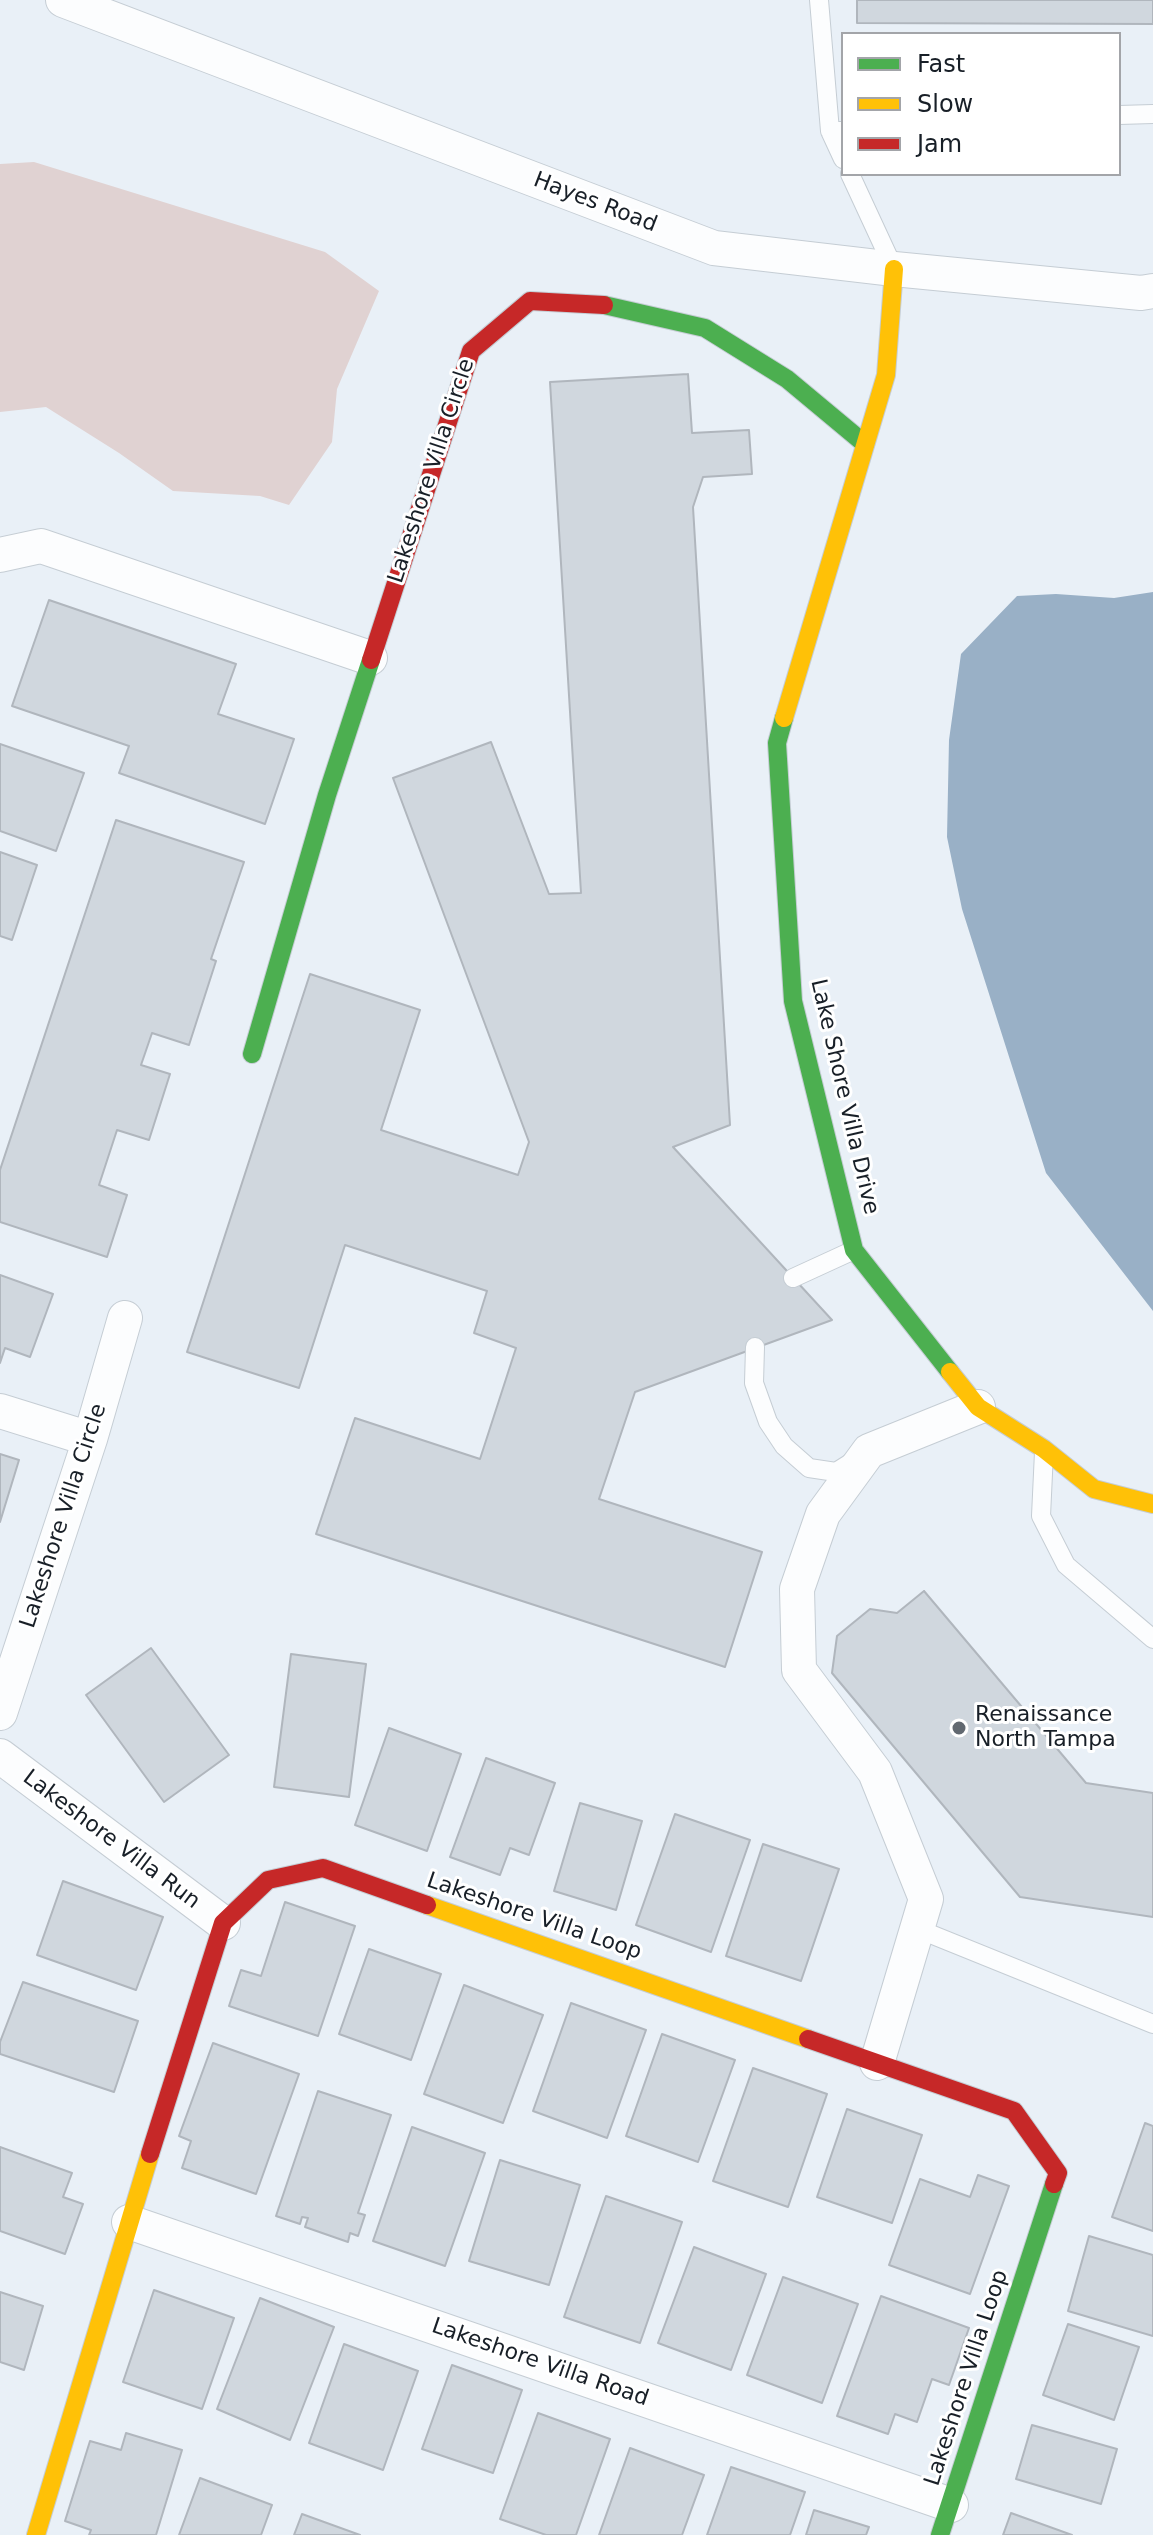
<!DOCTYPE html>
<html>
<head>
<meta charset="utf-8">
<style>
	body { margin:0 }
	#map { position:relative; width:1153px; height:2535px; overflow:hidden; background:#e9f0f7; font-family:"DejaVu Sans",sans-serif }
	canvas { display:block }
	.legend { position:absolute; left:841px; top:32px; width:280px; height:144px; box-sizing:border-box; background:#fff; border:2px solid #a3a5a9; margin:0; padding:10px 14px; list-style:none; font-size:24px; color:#181f27 }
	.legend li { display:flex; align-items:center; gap:16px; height:40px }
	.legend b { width:40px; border:2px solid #a3a5a9 }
</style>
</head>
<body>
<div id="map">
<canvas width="1153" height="2535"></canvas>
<ul class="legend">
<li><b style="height:10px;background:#4caf50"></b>Fast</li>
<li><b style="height:10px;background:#ffc107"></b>Slow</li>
<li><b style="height:10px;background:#c62828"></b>Jam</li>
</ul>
</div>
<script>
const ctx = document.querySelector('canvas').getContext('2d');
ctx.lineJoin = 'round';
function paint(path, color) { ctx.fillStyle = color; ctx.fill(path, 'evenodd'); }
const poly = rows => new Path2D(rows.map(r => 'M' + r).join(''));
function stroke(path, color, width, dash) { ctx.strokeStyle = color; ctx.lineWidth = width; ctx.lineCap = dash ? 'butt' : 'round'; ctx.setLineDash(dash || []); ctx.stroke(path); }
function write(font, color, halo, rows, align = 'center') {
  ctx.font = font + ' "DejaVu Sans",sans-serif'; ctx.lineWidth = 6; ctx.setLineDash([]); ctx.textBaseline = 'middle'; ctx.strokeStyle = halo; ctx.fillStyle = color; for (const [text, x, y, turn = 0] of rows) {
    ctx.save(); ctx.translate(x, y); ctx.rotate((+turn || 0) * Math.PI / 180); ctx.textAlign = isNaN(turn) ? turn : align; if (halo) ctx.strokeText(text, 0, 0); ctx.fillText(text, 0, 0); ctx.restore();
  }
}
paint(poly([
	[34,162,325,252,379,291,337,389,332,442,289,505,260,496,173,491,119,453,46,407,0,412,0,164]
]), '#e0d2d2');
paint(poly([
	[1153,592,1153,1311,1046,1173,962,909,947,837,949,740,961,654,1017,596,1056,594,1114,598]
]), '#99b0c6');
const building = poly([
	[857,0,1153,0,1153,24,857,23,857,0],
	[688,374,692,433,749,430,752,474,703,477,693,507,730,1125,673,1147,832,1320,635,1392,599,1499,762,1552,725,1667,316,1534,355,1418,480,1459,516,1348,474,1333,487,1291,345,1245,299,1388,187,1352,310,974,420,1010,381,1130,518,1175,529,1142,393,778,491,742,549,894,581,893,550,382,688,374],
	[49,600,236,664,218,714,294,739,265,824,119,773,129,746,12,706,49,600],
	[0,744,84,773,56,851,0,831,0,744],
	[116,820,244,862,211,959,216,961,189,1045,152,1033,141,1065,170,1074,149,1140,117,1130,99,1185,127,1195,107,1257,0,1222,0,1170,116,820],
	[0,852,37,865,12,940,0,936,0,852],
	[0,1275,53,1294,30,1357,5,1348,0,1363,0,1275],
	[0,1454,19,1460,0,1522,0,1454],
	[924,1591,1086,1783,1153,1793,1153,1917,1020,1897,832,1673,837,1636,870,1609,897,1613,924,1591],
	[151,1648,229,1755,164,1802,86,1695,151,1648],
	[291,1654,366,1664,349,1797,274,1787,291,1654],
	[389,1728,461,1754,427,1851,355,1825,389,1728],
	[486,1758,555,1783,529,1855,510,1848,500,1875,450,1857,486,1758],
	[580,1803,642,1821,616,1910,554,1891,580,1803],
	[675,1814,750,1840,711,1952,636,1925,675,1814],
	[763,1844,839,1869,801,1981,726,1956,763,1844],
	[63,1881,163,1917,136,1990,37,1955,63,1881],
	[285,1902,355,1926,318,2036,229,2006,241,1970,261,1976,285,1902],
	[369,1949,441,1974,411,2060,339,2034,369,1949],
	[23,1982,138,2021,114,2092,0,2054,0,2042,23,1982],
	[464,1985,543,2015,503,2123,424,2094,464,1985],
	[571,2003,646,2030,607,2138,533,2111,571,2003],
	[662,2034,735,2060,698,2162,626,2136,662,2034],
	[213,2043,299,2074,256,2194,182,2168,191,2141,179,2136,213,2043],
	[753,2068,827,2094,788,2207,713,2181,753,2068],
	[318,2091,391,2115,358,2213,365,2215,358,2236,350,2233,348,2242,305,2227,308,2218,302,2217,300,2224,276,2216,318,2091],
	[847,2109,922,2135,892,2223,817,2197,847,2109],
	[1145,2123,1153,2126,1153,2231,1112,2217,1145,2123],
	[412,2127,485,2153,445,2266,373,2241,412,2127],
	[0,2147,72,2173,63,2197,83,2204,65,2254,0,2231,0,2147],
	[500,2160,580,2185,549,2285,469,2261,500,2160],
	[978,2175,1009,2186,970,2294,889,2265,920,2179,970,2197,978,2175],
	[606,2196,682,2222,640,2343,564,2317,606,2196],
	[1089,2236,1153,2255,1153,2336,1068,2311,1089,2236],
	[694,2247,766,2274,731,2370,658,2343,694,2247],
	[783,2277,858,2304,822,2403,747,2375,783,2277],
	[154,2290,234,2318,202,2409,123,2382,154,2290],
	[0,2292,43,2306,24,2370,0,2362,0,2292],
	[881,2296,969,2328,949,2385,932,2379,917,2422,895,2414,888,2434,837,2416,881,2296],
	[260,2298,334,2327,290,2440,217,2409,260,2298],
	[1068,2324,1139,2347,1114,2420,1043,2395,1068,2324],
	[344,2344,418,2371,383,2470,309,2443,344,2344],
	[452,2365,522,2390,493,2473,422,2449,452,2365],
	[538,2413,610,2439,576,2535,546,2535,500,2519,538,2413],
	[1032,2425,1117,2449,1101,2504,1016,2479,1032,2425],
	[126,2433,182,2450,156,2535,89,2535,91,2530,65,2521,90,2441,121,2450,126,2433],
	[630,2448,704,2475,682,2535,599,2535,630,2448],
	[731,2467,805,2492,790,2535,707,2535,731,2467],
	[200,2478,272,2505,261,2535,179,2535,200,2478],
	[814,2510,869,2527,866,2535,806,2535,814,2510],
	[1011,2513,1072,2535,1003,2535,1011,2513],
	[302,2514,360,2535,294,2535,302,2514]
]);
paint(building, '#d0d7de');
stroke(building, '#b0b6bd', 2);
const lane = poly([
	[819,0,830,131],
	[1119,115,1153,114],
	[843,131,830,131,843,159],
	[850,174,894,269],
	[793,1278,854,1250],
	[755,1347,754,1383,768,1422,784,1446,809,1468,836,1472,855,1460],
	[1044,1452,1041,1516,1066,1565,1153,1639],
	[918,1929,1153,2024]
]);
const street = poly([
	[63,0,714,248,894,269,1141,293,1153,291],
	[0,555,41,546,370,658],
	[0,1411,90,1439],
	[0,1713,90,1439,125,1318],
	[0,1756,223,1923],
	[877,2063,926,1899,875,1772,799,1670,797,1589,823,1514,869,1451,978,1407],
	[129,2222,951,2505]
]);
const fast = poly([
	[604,305,705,328,787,379,865,444],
	[784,718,777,743,793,1001,854,1250,950,1372],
	[252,1054,327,795,371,660],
	[940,2535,1054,2184]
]);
const slow = poly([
	[784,718,886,375,894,269],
	[950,1372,978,1407,1044,1449,1094,1489,1153,1504],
	[427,1905,808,2039],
	[36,2535,150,2154]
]);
const jam = poly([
	[371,660,471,351,530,301,604,305],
	[808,2039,1014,2111,1058,2173,1054,2184],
	[150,2154,223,1923,268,1880,323,1868,427,1905]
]);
stroke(lane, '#c5cdd4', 20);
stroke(street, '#c5cdd4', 36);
stroke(fast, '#c5cdd4', 20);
stroke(slow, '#c5cdd4', 20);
stroke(jam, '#c5cdd4', 20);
stroke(lane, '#fcfdfe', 18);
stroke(street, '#fcfdfe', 34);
stroke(fast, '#4caf50', 18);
stroke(slow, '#ffc107', 18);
stroke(jam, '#c62828', 18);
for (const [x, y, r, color] of [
	[959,1728,8,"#616870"]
]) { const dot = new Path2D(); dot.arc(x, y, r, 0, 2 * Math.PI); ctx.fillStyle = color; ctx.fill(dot); stroke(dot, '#fff', 3); }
write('22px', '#181f27', '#fff', [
	["Hayes Road",595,203,21],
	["Lakeshore Villa Circle",432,471,-72],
	["Lake Shore Villa Drive",844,1097,77],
	["Lakeshore Villa Circle",64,1516,-72],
	["Lakeshore Villa Run",111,1840,37],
	["Lakeshore Villa Loop",534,1917,19],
	["Lakeshore Villa Road",540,2363,19],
	["Lakeshore Villa Loop",967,2378,-72]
]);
write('22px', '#181f27', '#fff', [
	["Renaissance",975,1715],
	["North Tampa",975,1740]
], 'left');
</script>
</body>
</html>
